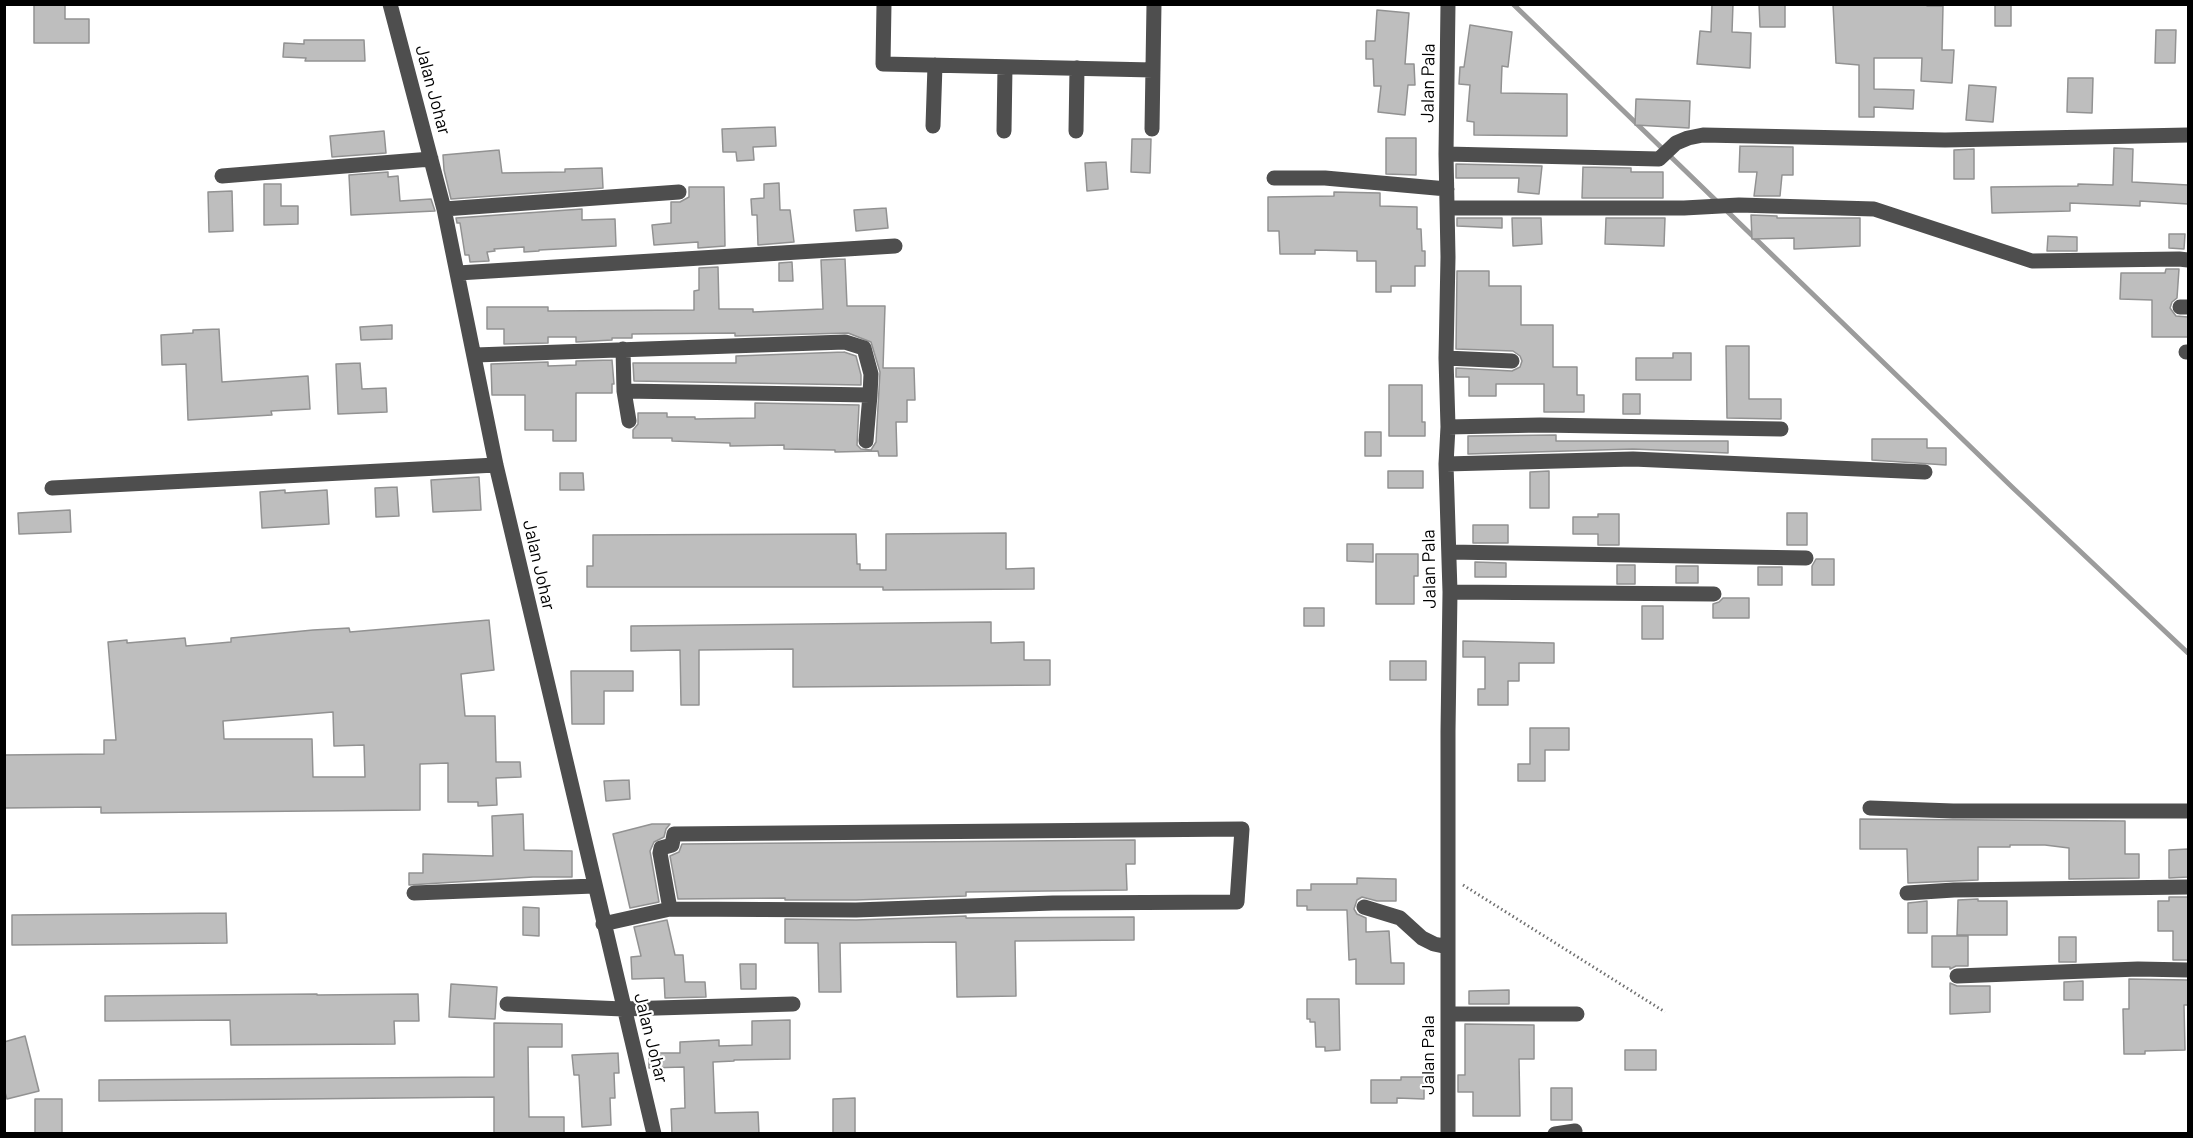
<!DOCTYPE html>
<html>
<head>
<meta charset="utf-8">
<style>
	body { margin:0 }
	#map { position:relative; width:2193px; height:1138px; overflow:hidden; background:#fff; font-family:Barlow,sans-serif }
	canvas { display:block }
	.frame { position:absolute; inset:0; border:6px solid #000; pointer-events:none }
</style>
</head>
<body>
<div id="map">
<canvas width="2193" height="1138"></canvas>
<div class="frame"></div>
</div>
<script>
const ctx = document.querySelector('canvas').getContext('2d');
ctx.lineJoin = 'round';
const poly = rows => new Path2D(rows.map(r => 'M' + r).join(''));
function stroke(path, color, width, dash) { ctx.strokeStyle = color; ctx.lineWidth = width; ctx.lineCap = dash ? 'butt' : 'round'; ctx.setLineDash(dash || []); ctx.stroke(path); }
function paint(path, color) { ctx.fillStyle = color; ctx.fill(path, 'evenodd'); }
function write(font, color, halo, rows, align = 'center') {
  ctx.font = font + ' Barlow,sans-serif'; ctx.lineWidth = 4.5; ctx.setLineDash([]); ctx.textBaseline = 'middle'; ctx.strokeStyle = halo; ctx.fillStyle = color; for (const [text, x, y, turn = 0] of rows) {
    ctx.save(); ctx.translate(x, y); ctx.rotate((+turn || 0) * Math.PI / 180); ctx.textAlign = isNaN(turn) ? turn : align; if (halo) ctx.strokeText(text, 0, 0); ctx.fillText(text, 0, 0); ctx.restore();
  }
}
stroke(poly([
	[1513,4,2012,487,2188,653]
]), '#9c9c9c', 5);
const building = poly([
	[34,4,65,4,65,19,89,19,89,43,34,43,34,4],
	[1712,4,1733,4,1732,32,1751,33,1750,68,1697,64,1700,31,1711,32,1712,4],
	[1759,4,1785,4,1785,27,1760,27,1759,4],
	[1833,4,1927,4,1927,6,1943,6,1942,50,1954,50,1952,83,1921,81,1922,58,1874,58,1874,89,1914,90,1913,109,1874,107,1874,117,1859,117,1859,65,1836,63,1833,4],
	[1995,4,2011,4,2011,26,1995,26,1995,4],
	[1377,10,1409,13,1405,64,1414,64,1415,85,1408,85,1405,115,1378,112,1381,86,1374,86,1373,59,1366,59,1366,41,1375,41,1377,10],
	[1470,25,1512,32,1508,67,1502,66,1501,93,1567,94,1567,136,1474,135,1474,122,1467,121,1470,85,1459,84,1460,67,1464,67,1470,25],
	[2156,30,2176,30,2175,63,2155,63,2156,30],
	[304,40,364,40,365,61,305,61,306,58,283,57,284,43,304,44,304,40],
	[2068,78,2093,78,2092,113,2067,112,2068,78],
	[1969,85,1996,87,1993,122,1966,120,1969,85],
	[1636,99,1690,101,1689,128,1635,125,1636,99],
	[775,127,776,146,753,147,754,160,737,161,736,152,723,152,722,129,775,127],
	[384,131,386,153,332,157,330,136,384,131],
	[1386,138,1416,138,1416,175,1386,174,1386,138],
	[1132,139,1151,139,1150,173,1131,172,1132,139],
	[1740,146,1793,147,1793,175,1782,175,1780,196,1754,196,1757,172,1739,172,1740,146],
	[2114,148,2133,149,2132,182,2188,185,2188,204,2140,201,2140,206,2070,203,2070,211,1992,213,1991,187,2078,186,2078,184,2113,185,2114,148],
	[1974,149,1974,179,1954,179,1954,150,1974,149],
	[499,150,502,173,565,172,565,169,602,168,603,188,451,199,444,170,443,155,499,150],
	[1106,162,1108,189,1087,191,1085,163,1106,162],
	[1456,164,1542,166,1539,194,1518,192,1519,178,1456,178,1456,164],
	[1583,167,1631,168,1631,172,1663,172,1663,198,1582,198,1583,167],
	[388,172,388,177,398,176,400,201,431,199,435,211,351,215,349,175,388,172],
	[779,183,780,210,790,210,794,242,758,245,757,215,752,215,751,199,764,198,764,184,779,183],
	[264,184,281,184,281,206,298,206,298,224,264,225,264,184],
	[689,187,724,187,725,246,698,248,698,242,654,245,652,225,671,223,671,202,680,202,689,197,689,187],
	[232,191,233,231,209,232,208,192,232,191],
	[1334,192,1380,193,1380,206,1417,207,1417,229,1421,229,1422,251,1425,251,1425,266,1415,266,1415,286,1391,286,1391,292,1376,292,1376,261,1357,261,1357,251,1315,250,1315,254,1280,254,1279,231,1268,231,1268,197,1334,196,1334,192],
	[886,208,888,228,856,231,854,210,886,208],
	[582,209,582,220,615,219,616,246,539,250,539,251,524,252,524,247,494,249,495,251,487,252,489,261,470,262,469,255,465,255,460,223,457,223,456,218,582,209],
	[1751,215,1777,216,1777,218,1860,218,1860,246,1794,249,1794,238,1752,239,1751,215],
	[1457,218,1502,218,1502,228,1457,226,1457,218],
	[1512,218,1541,218,1542,244,1513,246,1512,218],
	[1606,218,1665,218,1664,246,1605,244,1606,218],
	[2169,234,2185,234,2184,249,2169,248,2169,234],
	[2048,236,2077,237,2077,251,2047,251,2048,236],
	[845,259,847,306,885,306,883,368,914,368,915,400,907,400,907,422,896,422,897,456,879,456,878,451,835,452,835,450,784,449,784,445,730,446,730,443,672,441,672,438,633,438,633,430,638,424,638,413,667,413,667,417,695,417,695,419,755,418,755,403,859,405,857,445,861,449,871,450,876,442,880,372,871,342,848,333,735,336,735,333,632,334,632,338,612,338,612,340,576,342,576,337,548,337,548,343,504,344,504,329,487,329,487,307,548,307,548,311,694,310,694,291,699,290,699,268,718,267,719,309,753,309,753,312,823,309,821,260,845,259],
	[792,262,793,281,779,281,779,263,792,262],
	[2166,269,2179,269,2177,298,2172,302,2170,308,2176,316,2188,317,2188,337,2152,337,2152,300,2120,299,2121,273,2165,273,2166,269],
	[1457,271,1489,271,1489,286,1521,286,1521,325,1553,325,1553,367,1577,367,1577,395,1584,395,1584,412,1544,412,1544,384,1496,384,1496,396,1469,396,1469,377,1456,377,1456,368,1512,371,1520,367,1522,361,1520,356,1513,351,1456,349,1457,271],
	[392,325,392,339,361,340,360,327,392,325],
	[219,329,222,382,308,376,310,409,271,411,272,415,188,420,186,364,162,365,161,335,193,333,193,330,219,329],
	[1726,346,1749,346,1749,399,1781,399,1781,419,1727,418,1726,346],
	[844,352,856,356,861,375,861,385,634,381,633,363,736,363,736,356,844,352],
	[1673,353,1691,353,1691,380,1636,380,1636,358,1673,358,1673,353],
	[612,360,614,384,612,384,612,393,576,393,576,441,553,441,553,430,525,430,525,395,492,395,491,364,548,362,548,366,576,365,576,361,612,360],
	[360,363,362,389,386,388,387,412,338,414,336,364,360,363],
	[1389,385,1422,385,1422,422,1425,422,1425,436,1389,436,1389,385],
	[1623,394,1640,394,1640,414,1623,414,1623,394],
	[1365,432,1381,432,1381,456,1365,456,1365,432],
	[1556,435,1556,441,1728,441,1728,453,1633,449,1468,454,1468,436,1556,435],
	[1872,439,1927,439,1927,448,1946,448,1946,465,1872,460,1872,439],
	[1388,471,1423,471,1423,488,1388,488,1388,471],
	[1549,471,1549,508,1530,508,1530,472,1549,471],
	[560,473,583,473,584,490,560,490,560,473],
	[479,477,481,510,433,512,431,480,479,477],
	[397,487,399,516,376,517,375,488,397,487],
	[285,490,285,493,327,490,329,524,262,528,260,492,285,490],
	[70,510,71,532,19,534,18,513,70,510],
	[1787,513,1807,513,1807,545,1787,545,1787,513],
	[1598,514,1619,514,1619,545,1598,545,1598,534,1573,534,1573,517,1598,517,1598,514],
	[1473,525,1508,525,1508,543,1473,543,1473,525],
	[1006,533,1006,569,1034,568,1034,589,883,590,883,587,587,587,587,566,593,566,593,535,856,534,857,564,860,564,860,570,886,570,886,534,1006,533],
	[1347,544,1373,544,1373,562,1347,561,1347,544],
	[1376,554,1418,554,1418,576,1414,576,1414,604,1376,604,1376,554],
	[1816,559,1834,559,1834,585,1812,585,1812,566,1816,559],
	[1475,562,1506,563,1506,577,1475,577,1475,562],
	[1617,565,1635,565,1635,584,1617,584,1617,565],
	[1676,566,1698,566,1698,583,1676,583,1676,566],
	[1758,567,1782,567,1782,585,1758,585,1758,567],
	[1723,598,1749,598,1749,618,1713,618,1713,604,1719,602,1723,598],
	[1642,606,1663,606,1663,639,1642,639,1642,606],
	[1304,608,1324,608,1324,626,1304,626,1304,608],
	[489,620,494,670,461,674,465,716,495,716,496,762,520,762,521,777,496,778,497,805,478,806,478,802,448,802,448,763,420,764,420,810,101,813,101,807,4,808,4,755,104,754,104,740,116,740,108,642,127,640,127,643,185,638,186,646,231,642,231,638,313,630,349,628,350,632,489,620],
	[333,712,334,746,364,745,365,777,313,777,312,739,224,739,223,721,333,712],
	[991,622,991,643,1024,642,1024,660,1050,660,1050,685,793,687,793,649,699,650,699,705,681,705,680,650,631,651,631,626,991,622],
	[1463,641,1554,643,1554,663,1519,663,1519,681,1508,681,1508,705,1478,705,1478,689,1485,689,1485,657,1463,657,1463,641],
	[1390,661,1426,661,1426,680,1390,680,1390,661],
	[571,671,633,671,633,691,604,691,604,724,572,724,571,671],
	[1530,728,1569,728,1569,750,1545,750,1545,781,1518,781,1518,764,1530,764,1530,728],
	[629,780,630,799,606,801,604,781,629,780],
	[523,814,524,850,572,851,572,877,533,877,409,885,409,873,423,873,423,854,493,856,492,816,523,814],
	[1860,819,2125,821,2125,854,2139,854,2139,878,2069,879,2069,848,2045,845,2010,845,2010,847,1978,847,1978,880,1908,883,1907,849,1860,849,1860,819],
	[652,824,670,824,666,829,664,837,654,842,650,851,659,902,630,908,613,834,652,824],
	[1135,840,1135,864,1126,864,1127,890,966,892,966,896,856,900,785,900,785,898,678,899,670,856,679,852,682,844,1135,840],
	[2188,849,2188,877,2169,878,2169,850,2188,849],
	[1357,878,1396,879,1396,901,1377,901,1362,897,1357,900,1354,909,1357,914,1366,918,1366,932,1389,931,1391,963,1404,963,1404,984,1356,984,1356,959,1349,960,1347,910,1307,910,1307,906,1297,906,1297,890,1311,890,1311,884,1357,884,1357,878],
	[2169,897,2188,897,2188,960,2173,960,2173,931,2158,931,2158,901,2169,901,2169,897],
	[1978,899,1978,901,2007,901,2007,935,1957,935,1958,900,1978,899],
	[1927,901,1927,933,1908,933,1908,903,1927,901],
	[523,907,539,908,539,936,523,935,523,907],
	[226,913,227,943,12,945,12,915,226,913],
	[966,916,966,918,1134,917,1134,940,1015,941,1016,996,957,997,956,942,840,943,841,992,819,992,818,943,785,943,785,919,856,920,966,916],
	[667,920,675,955,683,955,685,982,705,982,706,997,665,998,664,978,632,979,631,957,641,956,634,927,667,920],
	[1932,936,1968,936,1968,966,1956,966,1950,969,1950,967,1932,967,1932,936],
	[2059,937,2076,937,2076,962,2059,962,2059,937],
	[740,964,756,964,756,989,741,989,740,964],
	[2129,979,2188,980,2188,1005,2184,1005,2185,1050,2145,1051,2145,1054,2124,1054,2123,1009,2129,1009,2129,979],
	[2083,981,2083,1000,2064,1000,2064,982,2083,981],
	[1950,983,1957,986,1990,986,1990,1012,1950,1014,1950,983],
	[451,984,497,987,495,1019,449,1017,451,984],
	[1509,990,1509,1004,1469,1004,1469,991,1509,990],
	[317,994,317,995,418,994,419,1021,394,1021,395,1044,231,1045,230,1020,105,1021,105,996,317,994],
	[1307,999,1339,999,1340,1050,1325,1051,1325,1047,1316,1047,1315,1022,1310,1022,1310,1019,1307,1019,1307,999],
	[790,1020,790,1059,734,1060,734,1061,713,1062,715,1113,758,1112,759,1134,672,1134,671,1109,685,1108,684,1067,649,1068,649,1053,680,1053,680,1042,719,1040,719,1046,752,1045,752,1021,790,1020],
	[494,1023,562,1024,562,1047,528,1047,529,1117,564,1117,564,1134,494,1134,494,1097,99,1101,99,1080,494,1077,494,1023],
	[1465,1024,1534,1025,1534,1059,1519,1059,1520,1116,1473,1116,1473,1092,1458,1092,1458,1075,1465,1075,1465,1024],
	[25,1036,39,1091,7,1099,4,1089,4,1042,25,1036],
	[1625,1050,1656,1050,1656,1070,1625,1070,1625,1050],
	[618,1053,619,1073,614,1073,615,1098,610,1098,611,1125,582,1127,579,1075,574,1075,572,1055,618,1053],
	[1401,1077,1424,1077,1424,1099,1397,1098,1397,1103,1371,1103,1371,1080,1401,1080,1401,1077],
	[1551,1088,1572,1088,1572,1120,1551,1120,1551,1088],
	[855,1098,855,1134,833,1134,833,1099,855,1098],
	[35,1099,62,1099,62,1134,35,1134,35,1099]
]);
paint(building, '#bebebe');
stroke(building, '#929292', 1.5);
stroke(poly([
	[1463,885,1665,1012]
]), '#707070', 3, [1.5, 3]);
stroke(poly([
	[390,4,444,209,496,465,654,1134],
	[884,4,883,64,1153,70],
	[933,126,935,65],
	[1152,129,1154,4],
	[1004,131,1005,67],
	[1076,131,1077,68],
	[1446,154,1659,159,1676,143,1688,138,1703,135,1945,140,2188,135],
	[222,176,431,159],
	[1274,178,1325,178,1447,189],
	[1447,208,1684,208,1739,205,1874,209,2032,261,2179,259,2188,260],
	[444,209,679,192],
	[458,273,895,246],
	[2180,307,2188,307],
	[623,349,624,391,629,421],
	[2186,352,2188,352],
	[475,355,845,342,864,348,871,374,870,395,624,391],
	[1446,358,1512,361],
	[1448,427,1540,425,1781,429],
	[866,441,870,395],
	[1446,464,1633,459,1925,472],
	[52,488,496,465],
	[1449,552,1806,558],
	[1450,592,1714,594],
	[1870,808,1953,811,2188,811],
	[414,893,594,886],
	[1907,893,1954,890,2188,887],
	[1364,907,1400,918,1422,938,1434,944,1448,947],
	[603,924,670,909,856,910,1053,903,1237,902,1242,829,674,834,672,845,661,848,660,853,670,909],
	[1957,976,2138,969,2188,970],
	[507,1004,623,1009,793,1004],
	[1448,1014,1577,1014],
	[1448,1134,1448,731,1450,592,1446,464,1448,427,1446,358,1448,257,1446,154,1448,4],
	[1555,1134,1575,1131]
]), '#4e4e4e', 15);
write('18px', '#000', '#fff', [
	["Jalan Pala",1428,83,-89],
	["Jalan Johar",433,90,75],
	["Jalan Johar",539,565,77],
	["Jalan Pala",1429,569,-91],
	["Jalan Johar",651,1038,76],
	["Jalan Pala",1428,1055,-90]
]);
</script>
</body>
</html>
